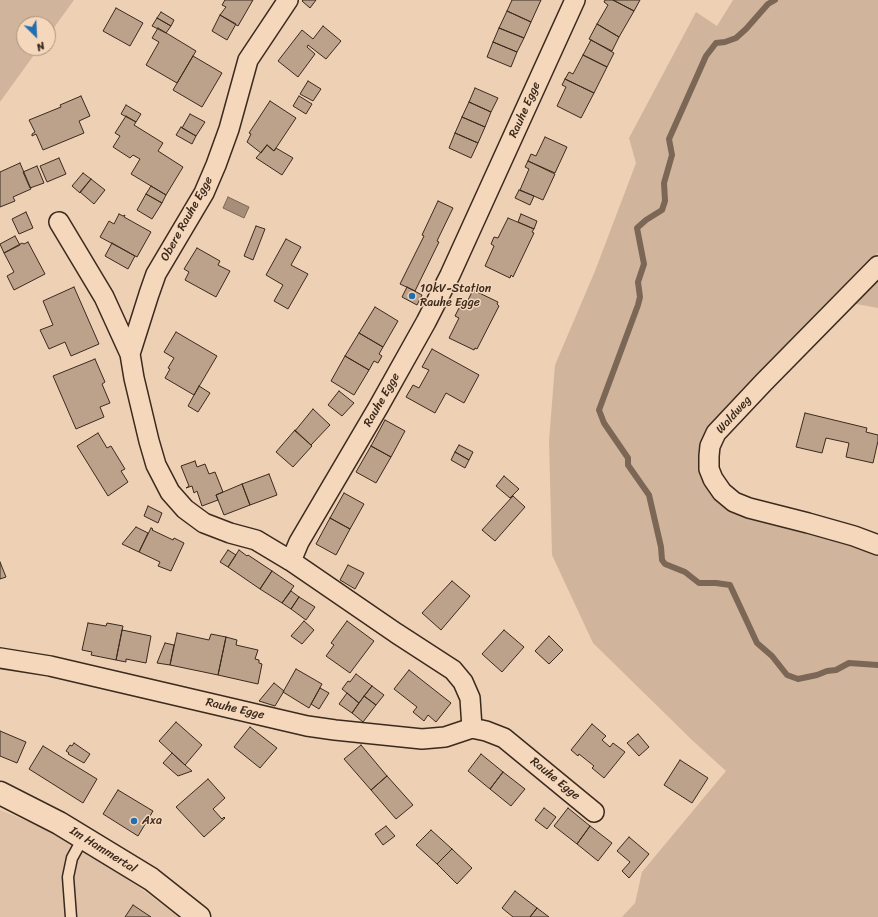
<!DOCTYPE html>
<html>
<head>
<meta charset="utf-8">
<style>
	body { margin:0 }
	#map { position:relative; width:878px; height:917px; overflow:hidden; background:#eed0b5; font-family:Sriracha,sans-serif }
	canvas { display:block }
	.north { position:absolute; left:16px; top:16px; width:40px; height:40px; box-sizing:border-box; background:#f5d7bb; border:1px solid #ab927c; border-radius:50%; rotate:156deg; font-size:11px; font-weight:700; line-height:16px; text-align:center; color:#3b2a1e }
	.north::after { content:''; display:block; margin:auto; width:14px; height:18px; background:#1f6fb2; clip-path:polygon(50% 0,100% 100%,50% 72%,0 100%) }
</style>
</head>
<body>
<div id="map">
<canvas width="878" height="917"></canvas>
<div class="north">N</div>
</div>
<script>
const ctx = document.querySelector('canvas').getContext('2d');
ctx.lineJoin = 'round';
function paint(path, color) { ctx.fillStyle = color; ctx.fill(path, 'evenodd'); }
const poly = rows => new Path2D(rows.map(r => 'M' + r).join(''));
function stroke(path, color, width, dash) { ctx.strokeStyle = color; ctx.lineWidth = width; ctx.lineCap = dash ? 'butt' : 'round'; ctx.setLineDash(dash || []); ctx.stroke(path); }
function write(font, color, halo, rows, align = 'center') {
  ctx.font = font + ' Sriracha,sans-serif'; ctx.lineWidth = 3; ctx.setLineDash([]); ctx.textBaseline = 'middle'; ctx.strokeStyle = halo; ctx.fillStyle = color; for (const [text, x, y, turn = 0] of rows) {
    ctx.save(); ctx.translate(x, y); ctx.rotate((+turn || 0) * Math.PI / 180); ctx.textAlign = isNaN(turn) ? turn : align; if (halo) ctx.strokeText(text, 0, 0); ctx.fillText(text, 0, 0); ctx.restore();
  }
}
paint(poly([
	[0,810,39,826,94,857,140,888,179,917,0,917]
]), '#dfc2a8');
paint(poly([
	[0,0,74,0,48,36,48,24,24,24,24,48,39,48,0,102],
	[733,0,878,0,878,253,708,431,698,456,704,485,729,512,878,554,878,917,622,917,635,903,642,872,726,771,693,741,593,643,552,555,549,441,555,365,595,271,636,163,629,138,696,12,717,26],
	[878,278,878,308,851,303]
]), '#d0b59c');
const water = poly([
	[228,197,249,207,244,218,223,208,228,197]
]);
paint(water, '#a78e79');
stroke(water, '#7c6655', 1);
stroke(poly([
	[775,0,768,4,746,29,736,38,725,42,716,43,706,56,669,139,672,155,664,183,665,201,662,210,646,220,637,228,644,264,638,282,640,297,638,305,599,410,604,423,628,458,628,465,649,495,661,547,662,560,665,564,685,572,699,583,716,583,730,585,757,643,772,656,787,675,798,679,817,675,827,671,836,670,849,663,878,665]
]), '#7c6655', 6);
const building = poly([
	[225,0,253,0,238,26,220,15,226,7,222,5,225,0],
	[303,0,316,0,310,8,302,1,303,0],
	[512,0,541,0,531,22,507,11,512,0],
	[605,0,613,0,634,11,619,37,597,24,608,5,604,2,605,0],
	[613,0,640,0,634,11,613,0],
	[116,8,143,23,130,46,103,31,116,8],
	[507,11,531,22,524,38,499,28,507,11],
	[161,12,174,20,171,26,157,18,161,12],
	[220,15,236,24,227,40,212,31,220,15],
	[157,18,171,26,166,33,152,26,157,18],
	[597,24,619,37,612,51,589,39,597,24],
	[323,26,341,41,326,59,308,45,307,47,315,54,298,77,278,61,302,30,313,39,323,26],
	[158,28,196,51,177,83,146,65,159,42,152,38,158,28],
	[499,28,524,38,517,52,493,42,499,28],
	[591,40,614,53,607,67,583,55,591,40],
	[493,42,517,52,511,67,487,57,493,42],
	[583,55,607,67,594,93,565,79,569,72,573,74,583,55],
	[193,56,222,73,202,107,173,90,193,56],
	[565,79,594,93,581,118,557,106,566,87,562,85,565,79],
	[308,81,321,89,313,101,300,94,308,81],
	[475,88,498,98,491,112,469,102,475,88],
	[81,96,90,116,79,121,84,133,43,150,36,134,32,136,32,134,35,132,29,120,61,107,60,105,81,96],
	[299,96,312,104,306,114,293,106,299,96],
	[270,101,296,118,274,151,267,145,261,153,247,142,251,134,249,133,270,101],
	[469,102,491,112,485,127,462,117,469,102],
	[126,105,141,114,136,122,121,114,126,105],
	[190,114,205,122,196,136,182,128,190,114],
	[126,116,136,122,134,125,163,143,158,151,183,167,166,195,131,174,140,159,133,155,130,158,113,147,120,136,115,133,126,116],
	[462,117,485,127,478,143,455,133,462,117],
	[181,127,196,136,192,144,176,135,181,127],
	[455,133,478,143,471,158,449,148,455,133],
	[545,137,567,147,555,173,528,161,531,154,536,156,545,137],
	[267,145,274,151,276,148,293,158,282,175,256,158,267,145],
	[59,158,66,174,47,182,40,166,59,158],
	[528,161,555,174,543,200,520,190,529,169,525,167,528,161],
	[20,163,31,189,13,197,15,201,0,207,0,172,20,163],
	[37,166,44,183,30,188,23,172,37,166],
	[83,173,91,179,80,193,72,186,83,173],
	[91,179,105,190,94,204,80,192,91,179],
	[151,186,166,195,162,203,146,194,151,186],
	[519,190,534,196,530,205,515,198,519,190],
	[146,194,162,203,152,219,137,210,146,194],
	[438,201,453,208,437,241,439,242,415,291,400,284,424,236,422,235,438,201],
	[26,212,33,228,19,234,12,219,26,212],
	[119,214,123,216,125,215,124,217,151,232,137,257,100,237,109,221,114,224,119,214],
	[521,214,537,221,534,229,518,222,521,214],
	[508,218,534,229,532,232,534,233,513,277,511,275,510,278,485,266,494,246,491,244,494,237,498,238,508,218],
	[256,226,265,229,253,260,244,256,256,226],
	[15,236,20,245,4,253,0,244,15,236],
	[286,239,301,247,291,265,308,274,288,309,274,301,283,285,266,275,286,239],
	[28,242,45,274,14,290,7,276,14,272,4,253,22,243,24,244,28,242],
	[112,243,135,256,128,269,105,256,112,243],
	[197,248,220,261,218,265,230,271,216,297,185,280,189,272,184,269,197,248],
	[74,287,99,344,71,356,65,342,49,349,40,330,53,325,43,301,74,287],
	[407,287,422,295,417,305,402,297,407,287],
	[473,290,498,302,497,304,499,306,477,349,475,348,474,350,449,338,459,318,455,316,459,308,463,310,473,290],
	[375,307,398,321,383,347,359,333,375,307],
	[176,332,217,356,194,395,165,378,170,369,168,368,174,358,164,352,176,332],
	[359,333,383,347,379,354,382,356,378,363,374,361,369,370,345,356,359,333],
	[432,349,479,375,464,403,446,393,435,413,406,397,413,385,419,388,429,370,422,367,432,349],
	[345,356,369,370,354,395,331,381,345,356],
	[95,359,105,382,102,384,110,403,100,407,104,417,76,429,53,376,95,359],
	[199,386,210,393,198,412,188,406,199,386],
	[339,391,354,403,342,416,328,405,339,391],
	[313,409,330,425,311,445,295,431,313,409],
	[805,413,867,428,866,432,878,435,878,441,873,463,846,457,849,443,826,438,822,453,796,447,805,413],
	[385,420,405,431,391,457,371,446,385,420],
	[295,430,312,446,293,467,276,452,295,430],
	[98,433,107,448,111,446,125,469,121,471,128,482,108,496,77,446,98,433],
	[459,445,473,452,469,460,455,452,459,445],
	[371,446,391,457,376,483,356,472,371,446],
	[455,452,469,460,465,468,451,460,455,452],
	[195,461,197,467,205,464,209,474,215,472,223,492,216,495,218,500,202,506,197,491,194,493,192,486,186,488,189,486,181,466,195,461],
	[269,474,277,495,250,505,242,484,269,474],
	[504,476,519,489,510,498,496,486,504,476],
	[242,484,250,505,224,515,216,495,242,484],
	[344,493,364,504,350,529,330,518,344,493],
	[513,496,525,507,495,541,482,530,513,496],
	[148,506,162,513,158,523,144,516,148,506],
	[330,518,350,529,336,555,316,544,330,518],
	[136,527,148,533,139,552,122,544,136,527],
	[151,528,153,529,152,530,173,540,174,538,184,543,171,571,158,566,160,562,139,552,151,528],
	[228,550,236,555,228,567,220,562,228,550],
	[239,550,247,556,248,555,272,571,260,589,228,567,239,550],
	[0,562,6,577,0,579,0,562],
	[348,565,364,573,355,589,340,580,348,565],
	[272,571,294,586,282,603,260,589,272,571],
	[452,581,470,596,441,630,422,613,452,581],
	[291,591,299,597,291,609,282,603,291,591],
	[299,597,315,607,306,620,291,609,299,597],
	[304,621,314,630,302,644,291,636,304,621],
	[347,621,374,641,350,673,326,656,334,645,331,643,347,621],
	[88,623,106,626,107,623,123,626,116,660,91,655,92,652,82,650,88,623],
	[122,630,151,636,146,663,126,659,126,662,116,660,122,630],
	[504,630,524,647,502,672,482,654,504,630],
	[177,633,209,640,211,634,226,637,218,675,170,665,177,633],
	[549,636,563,650,549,664,535,651,549,636],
	[226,637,237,640,236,645,258,650,255,659,259,660,259,663,262,664,258,684,218,675,226,637],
	[165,643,174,645,170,665,157,663,165,643],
	[296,669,322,684,309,708,283,692,296,669],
	[409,670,451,703,436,722,428,715,424,721,413,712,417,707,394,689,409,670],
	[356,674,372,686,359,703,342,689,348,681,350,682,356,674],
	[274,683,284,691,275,706,259,701,274,683],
	[372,686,384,695,376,705,364,696,372,686],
	[320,688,329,693,319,709,311,704,320,688],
	[347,693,359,703,352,713,339,704,347,693],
	[364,696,376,705,363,722,352,713,364,696],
	[176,722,202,745,185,765,159,741,176,722],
	[592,724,606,736,602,740,610,747,613,743,625,752,604,778,592,768,594,766,579,754,578,756,571,750,592,724],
	[250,727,277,748,260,768,234,747,250,727],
	[0,731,26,742,17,763,0,756,0,731],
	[638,734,649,747,639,756,627,743,638,734],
	[74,743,90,754,84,763,68,754,69,753,66,751,70,745,72,746,74,743],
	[361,745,387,776,371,790,344,759,361,745],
	[43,746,97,779,83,803,29,769,43,746],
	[172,753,185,765,192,771,178,776,163,763,172,753],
	[481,754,503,772,490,789,468,771,481,754],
	[680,760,708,778,692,803,664,785,680,760],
	[503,772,525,789,511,806,490,789,503,772],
	[387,776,413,805,396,819,371,790,387,776],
	[208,779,225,798,213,809,222,819,224,817,225,818,204,837,176,807,208,779],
	[118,790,153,811,138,836,103,814,118,790],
	[544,808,556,817,547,829,535,820,544,808],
	[568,808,590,826,577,844,554,826,568,808],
	[386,826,395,836,383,845,375,834,386,826],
	[590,826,612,843,598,861,577,844,590,826],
	[431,830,452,849,437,864,416,845,431,830],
	[629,837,649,854,629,878,622,871,630,862,617,851,629,837],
	[452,849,472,868,457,884,437,864,452,849],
	[515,891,537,908,530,917,513,917,502,908,515,891],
	[133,905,151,917,125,917,133,905],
	[537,908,549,917,530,917,537,908]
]);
paint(building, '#bca18b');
stroke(building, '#3b2a1e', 1);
const service = poly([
	[71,917,68,877,72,858,83,838]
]);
const minor = poly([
	[288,0,248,60,229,129,216,165,204,193,156,274,149,294,130,354,134,378,149,441,156,465,170,492,185,509,204,523,230,533,256,540,291,561,396,633,453,670,463,682,470,698,472,728],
	[59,222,104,297,130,354],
	[878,266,764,382,716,433,710,446,709,456,709,469,713,479,722,492,734,502,749,508,808,523,854,536,878,545],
	[291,561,299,542,379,406,426,322,450,275,575,0],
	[0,658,50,666,307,726,335,730,422,739,445,737,472,728,486,731,504,738,594,812]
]);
const secondary = poly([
	[0,793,59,823,151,879,199,917]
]);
stroke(service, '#3b2a1e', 13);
stroke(minor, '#3b2a1e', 22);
stroke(secondary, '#3b2a1e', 25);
stroke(service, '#f5d7bb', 10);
stroke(minor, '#f5d7bb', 19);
stroke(secondary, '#f5d7bb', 22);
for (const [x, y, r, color] of [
	[412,296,4,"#1f6fb2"],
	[134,821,4,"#1f6fb2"]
]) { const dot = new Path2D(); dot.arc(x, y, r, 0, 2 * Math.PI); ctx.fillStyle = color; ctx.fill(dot); stroke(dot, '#f5d7bb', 1.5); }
write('12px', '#3b2a1e', '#f5d7bb', [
	["Rauhe Egge",525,110,-66],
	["Obere Rauhe Egge",187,219,-61],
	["Rauhe Egge",382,400,-60],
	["Waldweg",734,415,-48],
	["Rauhe Egge",235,709,13],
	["Rauhe Egge",555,779,39],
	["Im Hammertal",103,850,32]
]);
write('12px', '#3b2a1e', '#f5d7bb', [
	["10kV-Station",420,289],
	["Rauhe Egge",420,303],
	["Axa",142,821]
], 'left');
</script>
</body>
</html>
